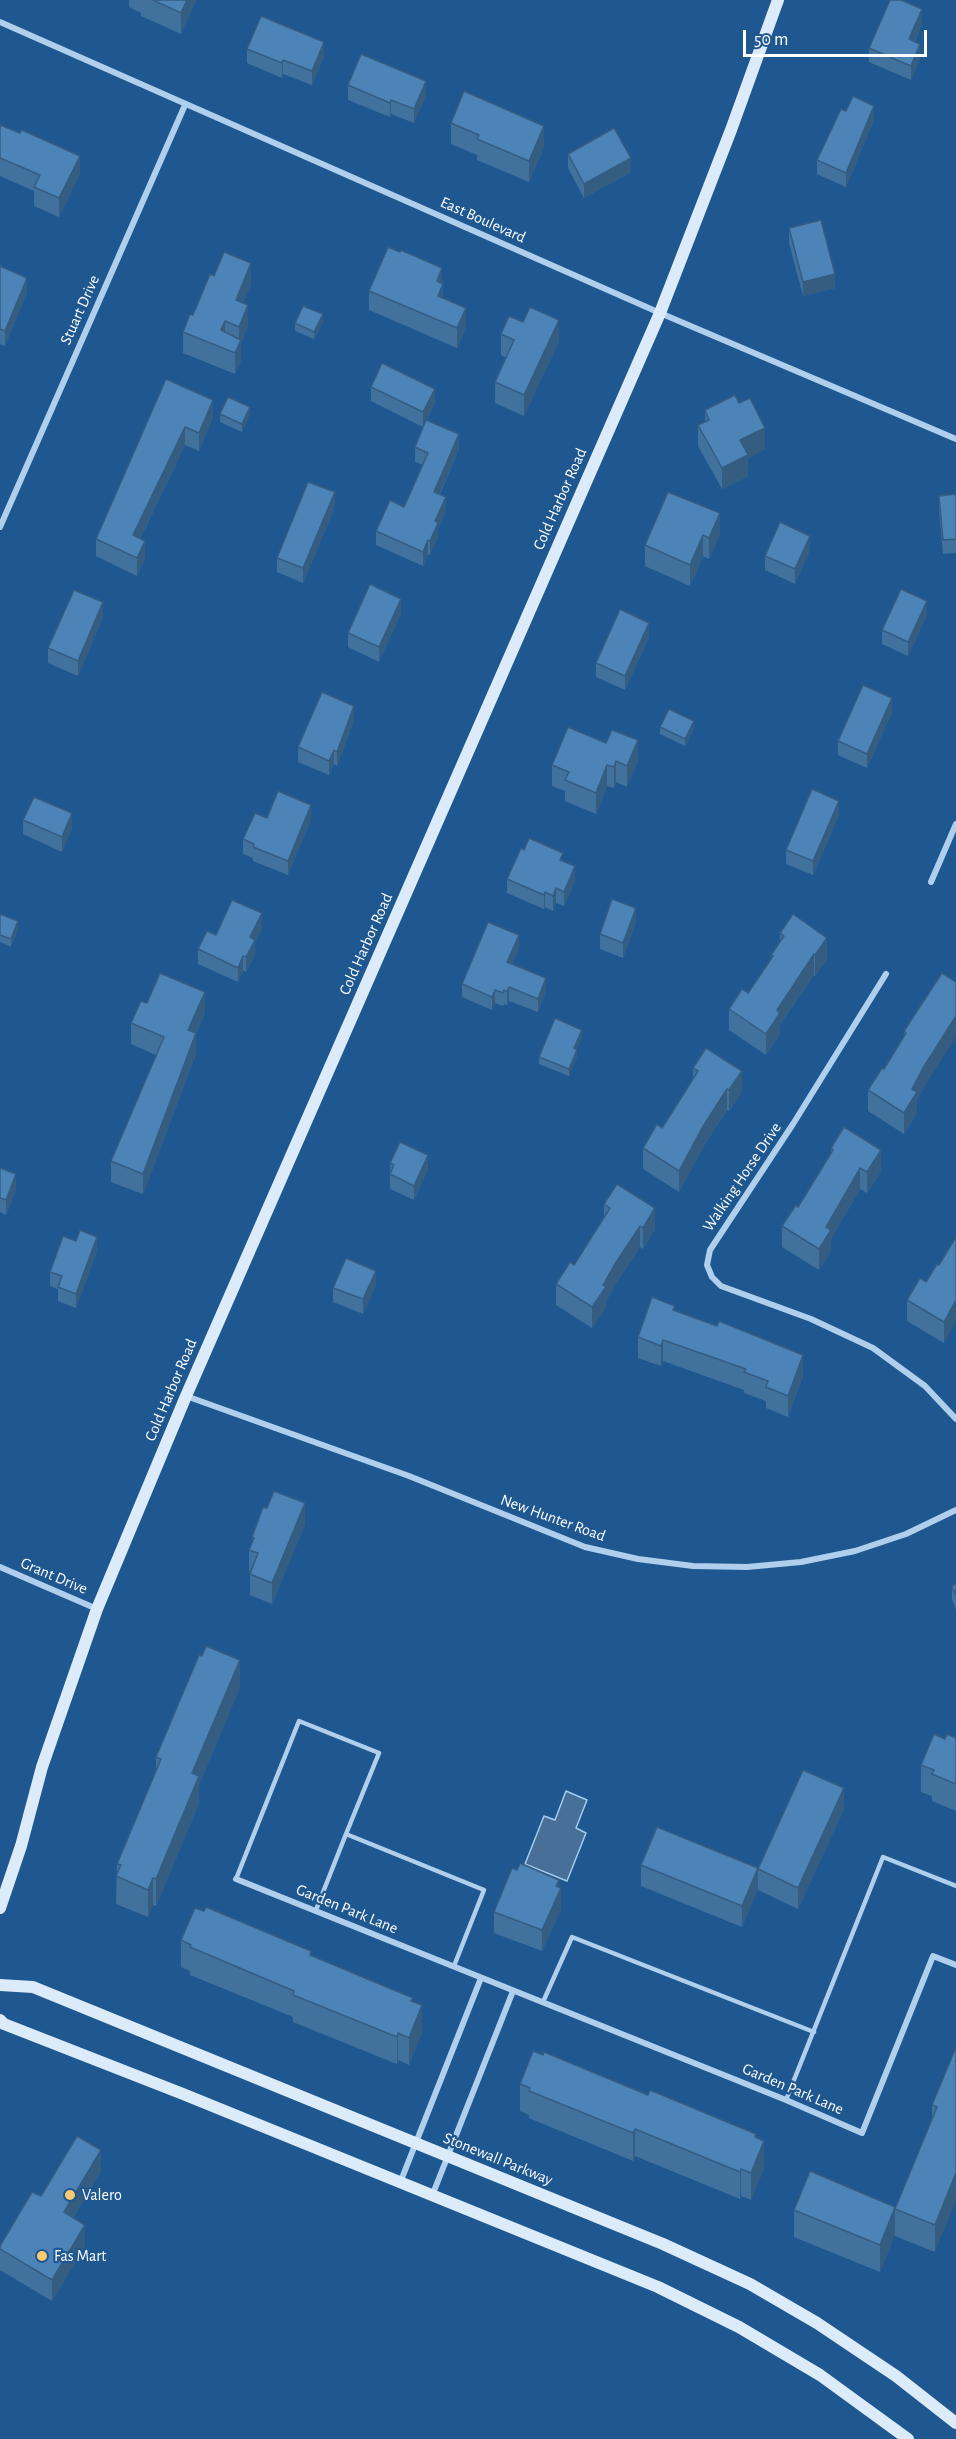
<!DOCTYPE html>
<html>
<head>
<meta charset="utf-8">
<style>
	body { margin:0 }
	#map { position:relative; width:956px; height:2439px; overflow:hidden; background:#1f5890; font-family:"Alegreya Sans",sans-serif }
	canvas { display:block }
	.scale { position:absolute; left:743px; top:30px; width:184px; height:27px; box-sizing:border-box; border:3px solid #fff; border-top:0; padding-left:8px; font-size:18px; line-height:21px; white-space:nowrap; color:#fff; -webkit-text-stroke:4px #1f5890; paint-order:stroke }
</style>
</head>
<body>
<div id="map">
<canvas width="956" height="2439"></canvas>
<div class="scale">50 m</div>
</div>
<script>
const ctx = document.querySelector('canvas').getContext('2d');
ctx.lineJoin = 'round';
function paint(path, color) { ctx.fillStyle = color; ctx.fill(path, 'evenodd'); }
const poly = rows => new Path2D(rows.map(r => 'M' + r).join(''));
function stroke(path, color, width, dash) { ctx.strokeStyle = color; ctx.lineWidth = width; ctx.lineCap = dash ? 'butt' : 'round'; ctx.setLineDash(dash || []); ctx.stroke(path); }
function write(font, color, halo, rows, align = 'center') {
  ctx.font = font + ' "Alegreya Sans",sans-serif'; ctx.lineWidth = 4.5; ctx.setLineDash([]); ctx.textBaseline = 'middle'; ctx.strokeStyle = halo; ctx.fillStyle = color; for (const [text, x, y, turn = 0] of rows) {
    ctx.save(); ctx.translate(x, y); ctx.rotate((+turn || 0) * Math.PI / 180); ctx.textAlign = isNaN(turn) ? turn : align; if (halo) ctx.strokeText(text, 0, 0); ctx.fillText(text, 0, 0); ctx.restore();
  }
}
const water = poly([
	[566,1791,587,1800,576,1828,586,1833,567,1881,525,1864,544,1816,555,1820,566,1791]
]);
paint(water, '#476f97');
stroke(water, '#a3cbee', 1.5);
stroke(poly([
	[236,1879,299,1721,379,1753,346,1834],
	[316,1910,346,1834,484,1890,454,1966],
	[543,2002,572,1937,814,2032],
	[786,2100,883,1857,956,1886]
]), '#afcfed', 4.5);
stroke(poly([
	[0,22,660,313,956,439],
	[0,527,185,105],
	[931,882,956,824],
	[886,974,793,1124,710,1250,707,1265,712,1277,721,1286,811,1319,873,1348,925,1386,956,1419],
	[186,1396,409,1476,585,1547,638,1559,693,1566,747,1567,801,1562,855,1551,906,1534,956,1510],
	[0,1567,97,1609],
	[236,1879,786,2100,862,2133,933,1956,956,1965],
	[400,2183,481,1978],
	[432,2196,513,1991]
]), '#afcfed', 6);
stroke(poly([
	[0,1908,21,1846,42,1767,97,1609,186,1396,660,313,731,130,778,0],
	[0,1985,33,1987,663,2244,750,2284,817,2323,896,2376,956,2423],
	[0,2020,4,2024,183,2094,658,2287,739,2327,820,2375,908,2439]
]), '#dbebfa', 12);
paint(poly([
	[129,0,196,0,181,34,141,16,141,13,129,7],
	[922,24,915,41,920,58,911,80,869,62,869,48],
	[247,49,324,56,312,85,283,74,282,78,247,63],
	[348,85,426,95,414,123,391,114,390,117,348,100],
	[874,120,846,187,817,174,817,160],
	[451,123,544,147,529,182,477,160,477,155,451,144],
	[0,125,80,174,59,217,34,206,34,191,0,176],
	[568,154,631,172,584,198,568,168],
	[789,228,835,288,803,296,789,243],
	[0,266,27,292,5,346,0,344],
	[214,276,251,284,243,303,248,326,241,343,241,361,235,374,183,353,183,332],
	[442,283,443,298,466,327,457,348,369,310,369,291],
	[323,322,314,339,295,331,295,323],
	[501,334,559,341,524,416,495,403,495,382,507,358,501,355],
	[166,379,213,417,199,451,185,445,140,539,145,559,137,576,96,556,96,539],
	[371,387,435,403,423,427,371,401],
	[705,410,765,449,748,458,748,476,722,489,698,446,698,425,705,422],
	[220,414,250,414,242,432,220,422],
	[415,447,459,449,440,494,446,511,438,528,438,537,430,555,428,555,423,566,376,545,376,531,404,507,423,465,415,462],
	[668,492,720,534,709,559,703,556,690,586,645,566,645,545],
	[956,494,956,553,943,554,939,510,939,496],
	[335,507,303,583,277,572,277,558],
	[810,550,795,584,765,570,765,556],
	[401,613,379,662,348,647,348,633],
	[927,615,908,656,882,644,882,630],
	[103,617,78,676,48,663,48,648],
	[649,637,625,690,596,677,596,663],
	[892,712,867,768,838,755,838,741],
	[354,720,337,766,334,764,329,775,298,762,298,747],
	[660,727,694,728,685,746,660,734],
	[638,761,627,787,616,782,614,788,607,786,596,814,565,801,565,791,552,786,552,765],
	[839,815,813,875,786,864,786,850],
	[267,818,311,819,288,875,253,861,253,858,243,854,243,839],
	[23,820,72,828,62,852,23,834],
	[524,850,563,861,575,881,564,906,556,903,553,911,545,907,544,909,507,893,507,879],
	[0,914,18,929,11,947,0,942],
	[636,922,623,958,600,949,600,934],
	[262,928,255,942,255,954,246,972,243,970,238,982,198,964,198,949,216,935],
	[780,933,827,959,815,976,814,975,780,1025,780,1034,766,1055,729,1030,729,1009,748,993,771,959,771,955,780,942],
	[519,949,512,964,546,991,538,1012,509,1001,507,1005,504,1004,503,1006,495,1003,492,1010,462,997,462,984],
	[942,973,923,1089,917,1101,917,1113,904,1134,868,1111,868,1090,884,1069,904,1036,904,1031],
	[147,1003,205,1013,196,1033,196,1054,143,1194,111,1182,111,1161,156,1055,131,1044,131,1023],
	[582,1037,576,1049,577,1057,569,1076,539,1064,539,1057],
	[693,1068,742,1092,729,1111,727,1110,702,1149,679,1192,643,1169,643,1148,662,1128,693,1079],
	[831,1148,881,1171,867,1193,860,1189,831,1239,831,1251,819,1270,782,1247,782,1226,798,1207,831,1153],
	[390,1163,428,1169,414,1200,390,1189],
	[0,1168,16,1189,6,1215,0,1212],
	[604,1204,655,1229,643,1249,640,1247,615,1285,606,1302,606,1308,592,1328,556,1305,556,1284,574,1265,604,1217],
	[956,1237,944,1343,907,1321,907,1300,926,1282,939,1265],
	[97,1251,76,1308,58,1301,58,1289,50,1286,50,1272],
	[376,1285,363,1314,333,1302,333,1288],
	[675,1311,803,1376,788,1417,766,1408,766,1401,744,1393,744,1390,663,1361,661,1366,638,1358,638,1337],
	[305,1524,272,1604,250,1595,250,1574,251,1572,249,1571,249,1550,252,1544,252,1537],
	[956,1584,956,1610,952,1600,952,1586],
	[240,1687,199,1785,199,1803,156,1906,153,1905,148,1917,116,1904,117,1864,156,1771,156,1757],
	[956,1738,956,1811,932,1801,932,1796,921,1792,921,1765,945,1739],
	[844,1809,798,1909,758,1890,758,1869],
	[641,1865,758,1889,742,1927,641,1886],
	[559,1887,561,1909,542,1951,494,1933,494,1912],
	[181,1940,311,1956,413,2002,422,2032,409,2065,398,2060,397,2064,293,2022,293,2017,190,1975,190,1971,181,1967],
	[956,2047,935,2252,895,2236,895,2234,880,2272,794,2237,794,2210,895,2208,932,2119,932,2105],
	[520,2084,648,2095,756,2138,764,2168,751,2200,741,2196,740,2199,635,2156,633,2161,529,2118,529,2115,520,2111],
	[101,2171,73,2218,85,2246,52,2301,0,2270,0,2246,41,2196]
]), '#41729e');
paint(poly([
	[187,0,196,0,181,34,181,13],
	[922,9,922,24,909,53,909,39],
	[324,42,324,56,312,85,312,71],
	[920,44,920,58,911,80,911,66],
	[283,60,283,74,282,78,282,63],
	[426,81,426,95,414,123,414,109],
	[391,100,391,114,390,117,390,103],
	[874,106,874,120,846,187,846,173],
	[544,126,544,147,529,182,529,161],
	[80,156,80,174,59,217,59,198],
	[631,158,631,172,584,198,584,184],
	[251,263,251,284,236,321,236,300],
	[442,268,443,303,438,316,437,281],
	[835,274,835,288,803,296,803,282],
	[27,278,27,292,5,346,5,331],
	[248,305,248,326,241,343,241,361,235,374,235,353,239,344,239,327],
	[466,308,466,327,457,348,457,328],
	[323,314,323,322,314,339,314,332],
	[559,320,559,341,524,416,524,395],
	[225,321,225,342,221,330],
	[435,389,435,403,423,427,423,412],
	[213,400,213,417,199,451,199,433],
	[250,407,250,414,242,432,242,424],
	[185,427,185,445,133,553,133,535],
	[765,428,765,449,748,458,748,476,722,489,722,468,740,440],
	[459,434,459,449,434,506,434,492],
	[335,492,335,507,303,583,303,568],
	[446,497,446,511,438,528,438,537,430,555,430,541,435,521],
	[720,513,720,534,709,559,709,538],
	[703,535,703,556,690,586,690,565],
	[810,536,810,550,795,584,795,569],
	[428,540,428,555,423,566,423,552],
	[145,541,145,559,137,576,137,558],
	[401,599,401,613,379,662,379,647],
	[927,601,927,615,908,656,908,642],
	[103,602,103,617,78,676,78,661],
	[649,623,649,637,625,690,625,676],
	[892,698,892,712,867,768,867,754],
	[354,706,354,720,337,766,337,752],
	[694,721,694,728,685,746,685,739],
	[638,740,638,761,627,787,627,766],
	[334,750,334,764,329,775,329,761],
	[616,761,616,782,614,788,614,767],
	[607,765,607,786,596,814,596,793],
	[839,801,839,815,813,875,813,861],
	[311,805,311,819,288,875,288,861],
	[72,813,72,828,62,852,62,837],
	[575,866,575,881,564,906,564,892],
	[556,888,556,903,553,911,553,896],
	[545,892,545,907,544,909,544,895],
	[636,908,636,922,623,958,623,943],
	[262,913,262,928,255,942,255,954,246,972,246,957,250,937],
	[18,921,18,929,11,947,11,939],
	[519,935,519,949,507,976,507,962],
	[827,938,827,959,815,976,815,955],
	[814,954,814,975,780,1025,780,1034,766,1055,766,1034,777,1010],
	[243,956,243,970,238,982,238,968],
	[546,978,546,991,538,1012,538,999],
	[509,987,509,1001,507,1005,507,992],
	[495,990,495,1003,492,1010,492,997],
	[205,992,205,1013,188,1051,188,1030],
	[956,1016,956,1037,923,1089,917,1101,917,1113,904,1134,904,1113,912,1089,923,1068],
	[582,1030,582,1037,574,1056,574,1048],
	[196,1033,196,1054,143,1194,143,1174],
	[577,1050,577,1057,569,1076,569,1069],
	[742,1071,742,1092,729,1111,729,1090],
	[727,1089,727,1110,702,1149,679,1192,679,1171,702,1128],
	[881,1150,881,1171,867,1193,867,1172],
	[428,1155,428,1169,414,1200,414,1186],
	[860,1168,860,1189,831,1239,831,1251,819,1270,819,1249,826,1227],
	[16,1174,16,1189,6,1215,6,1200],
	[655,1208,655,1229,643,1249,643,1228],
	[640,1226,640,1247,615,1285,606,1302,606,1308,592,1328,592,1307,615,1264],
	[97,1237,97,1251,76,1308,76,1294],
	[376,1271,376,1285,363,1314,363,1299],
	[956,1300,956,1321,944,1343,944,1322],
	[663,1340,663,1361,661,1366,661,1346],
	[803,1355,803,1376,788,1417,788,1396],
	[305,1503,305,1524,272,1604,272,1583],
	[240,1660,240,1687,199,1785,199,1803,156,1906,156,1879,192,1773],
	[844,1788,844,1809,798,1909,798,1888],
	[758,1868,758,1889,742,1927,742,1906],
	[153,1878,153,1905,148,1917,148,1890],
	[559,1880,559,1892,561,1888,561,1909,542,1951,542,1930],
	[422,2005,422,2032,409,2065,409,2038],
	[398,2033,398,2060,397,2064,397,2037],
	[635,2129,635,2156,633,2161,633,2133],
	[756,2134,756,2160,764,2141,764,2168,751,2200,751,2173,755,2137],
	[101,2150,101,2171,64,2233,64,2212],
	[741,2169,741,2196,740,2199,740,2172],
	[956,2173,956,2200,935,2252,935,2225],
	[895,2207,895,2234,880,2272,880,2245],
	[85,2225,85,2246,52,2301,52,2280]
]), '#355c81');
const building = poly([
	[153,0,187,0,181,13,153,0],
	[890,0,901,0,922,9,909,39,920,44,911,66,869,48,890,0],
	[261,16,324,42,312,71,283,60,282,63,247,49,261,16],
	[361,54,426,81,414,109,391,100,390,103,348,85,361,54],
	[464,91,544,126,529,161,477,139,479,135,451,123,464,91],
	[853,96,874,106,846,173,817,160,841,109,846,111,853,96],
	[0,125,20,133,22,130,80,156,59,198,34,187,40,175,0,158,0,125],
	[614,128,631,158,584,184,568,154,614,128],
	[821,220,835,274,803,282,789,228,821,220],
	[388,247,400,252,401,250,442,268,437,281,443,284,438,296,466,308,457,328,369,291,388,247],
	[224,252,251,263,236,300,248,305,239,327,225,321,221,330,241,340,235,353,183,332,190,314,193,315,210,274,214,276,224,252],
	[0,266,27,278,5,331,0,329,0,266],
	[303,306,323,314,314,332,295,323,303,306],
	[530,307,559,320,524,395,495,382,514,340,501,334,509,316,523,322,530,307],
	[382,363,435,389,423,412,371,387,382,363],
	[166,379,213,400,199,433,185,427,133,535,145,541,137,558,96,539,166,379],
	[735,395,739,403,750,398,765,428,740,440,748,455,722,468,698,425,709,420,705,410,735,395],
	[228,397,250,407,242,424,220,414,228,397],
	[426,420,459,434,434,492,446,497,435,521,438,523,430,541,428,540,423,552,376,531,390,500,404,507,428,453,415,447,426,420],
	[308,482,335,492,303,568,277,558,308,482],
	[668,492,720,513,709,538,703,535,690,565,645,545,668,492],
	[956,494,956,539,943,540,939,496,956,494],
	[780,522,810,536,795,569,765,556,780,522],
	[370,584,401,599,379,647,348,633,370,584],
	[901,589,927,601,908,642,882,630,901,589],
	[74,590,103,602,78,661,48,648,74,590],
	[620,609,649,623,625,676,596,663,620,609],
	[863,685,892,698,867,754,838,741,863,685],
	[322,692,354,706,337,752,334,750,329,761,298,747,322,692],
	[669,709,694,721,685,739,660,727,669,709],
	[568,727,606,743,612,730,638,740,627,766,616,761,614,767,607,765,596,793,565,780,569,772,552,765,568,727],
	[812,789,839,801,813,861,786,850,812,789],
	[278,791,311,805,288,861,253,847,254,844,243,839,255,813,267,818,278,791],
	[34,797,72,813,62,837,23,820,34,797],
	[529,838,563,853,560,860,575,866,564,892,556,888,553,896,545,892,544,895,507,879,521,848,524,850,529,838],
	[612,899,636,908,623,943,600,934,612,899],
	[232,900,262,913,250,937,255,940,246,957,243,956,238,968,198,949,207,931,216,935,232,900],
	[0,914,18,921,11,939,0,935,0,914],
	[793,914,827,938,815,955,814,954,777,1010,780,1013,766,1034,729,1009,742,989,748,993,773,956,771,955,784,936,780,933,793,914],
	[488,922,519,935,507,962,546,978,538,999,509,987,507,992,504,990,503,993,495,990,492,997,462,984,488,922],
	[160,973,205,992,188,1030,196,1033,143,1174,111,1161,164,1037,131,1023,141,1001,147,1003,160,973],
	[942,973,956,982,956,1016,923,1068,912,1089,917,1092,904,1113,868,1090,882,1068,884,1069,906,1033,904,1031,942,973],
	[555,1018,582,1030,574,1048,577,1050,569,1069,539,1057,555,1018],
	[706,1048,742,1071,729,1090,727,1089,702,1128,679,1171,643,1148,657,1124,662,1128,676,1106,698,1071,693,1068,706,1048],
	[844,1127,881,1150,867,1172,860,1168,826,1227,831,1230,819,1249,782,1226,796,1205,798,1207,833,1150,831,1148,844,1127],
	[400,1142,428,1155,414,1186,390,1174,394,1165,390,1163,400,1142],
	[0,1168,16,1174,6,1200,0,1198,0,1168],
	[617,1184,655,1208,643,1228,640,1226,615,1264,603,1285,606,1287,592,1307,556,1284,570,1262,574,1265,610,1208,604,1204,617,1184],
	[80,1230,97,1237,76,1294,58,1287,62,1276,50,1272,63,1236,76,1241,80,1230],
	[956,1237,956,1300,944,1322,907,1300,920,1278,926,1282,937,1264,939,1265,956,1237],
	[346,1258,376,1271,363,1299,333,1288,346,1258],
	[652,1297,675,1306,673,1310,717,1326,719,1321,803,1355,788,1396,766,1387,768,1381,744,1372,746,1369,663,1340,661,1346,638,1337,652,1297],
	[274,1491,305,1503,272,1583,250,1574,258,1553,249,1550,254,1538,252,1537,263,1507,267,1508,274,1491],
	[956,1584,956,1595,952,1586,956,1584],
	[206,1646,240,1660,192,1773,199,1776,156,1879,153,1878,148,1890,116,1876,121,1865,117,1864,161,1759,156,1757,199,1655,202,1656,206,1646],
	[934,1734,945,1739,947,1734,956,1738,956,1784,932,1774,934,1770,921,1765,934,1734],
	[803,1770,844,1788,798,1888,758,1869,803,1770],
	[657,1827,758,1868,742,1906,641,1865,657,1827],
	[520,1863,559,1880,556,1886,561,1888,542,1930,494,1912,512,1868,517,1870,520,1863],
	[206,1907,311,1951,310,1955,413,1998,411,2001,422,2005,409,2038,398,2033,397,2037,293,1995,294,1991,190,1947,191,1945,181,1940,195,1908,204,1911,206,1907],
	[956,2047,956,2173,935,2225,895,2209,937,2107,932,2105,956,2047],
	[533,2051,543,2055,544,2052,648,2095,650,2090,756,2134,755,2137,764,2141,751,2173,741,2169,740,2172,635,2129,633,2133,529,2091,530,2088,520,2084,533,2051],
	[77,2136,101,2150,64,2212,85,2225,52,2280,0,2249,0,2246,32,2192,41,2196,77,2136],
	[810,2171,895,2207,880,2245,794,2210,810,2171]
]);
paint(building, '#4c84b8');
stroke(building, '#355c81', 1.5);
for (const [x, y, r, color] of [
	[70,2195,6,"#fbc96f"],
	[42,2256,6,"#fbc96f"]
]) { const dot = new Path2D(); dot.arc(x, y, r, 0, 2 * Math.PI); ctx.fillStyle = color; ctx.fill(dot); stroke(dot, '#1f5890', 2); }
write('16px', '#fff', '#1f5890', [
	["East Boulevard",483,220,24],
	["Stuart Drive",80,310,-66],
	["Cold Harbor Road",560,499,-66],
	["Cold Harbor Road",366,944,-66],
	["Walking Horse Drive",742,1177,-56],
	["Cold Harbor Road",171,1390,-67],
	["New Hunter Road",553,1518,20],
	["Grant Drive",54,1576,23],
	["Garden Park Lane",347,1909,22],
	["Garden Park Lane",793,2089,23],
	["Stonewall Parkway",498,2159,22]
]);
write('16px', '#fff', '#1f5890', [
	["Valero",82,2195],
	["Fas Mart",54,2256]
], 'left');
</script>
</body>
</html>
